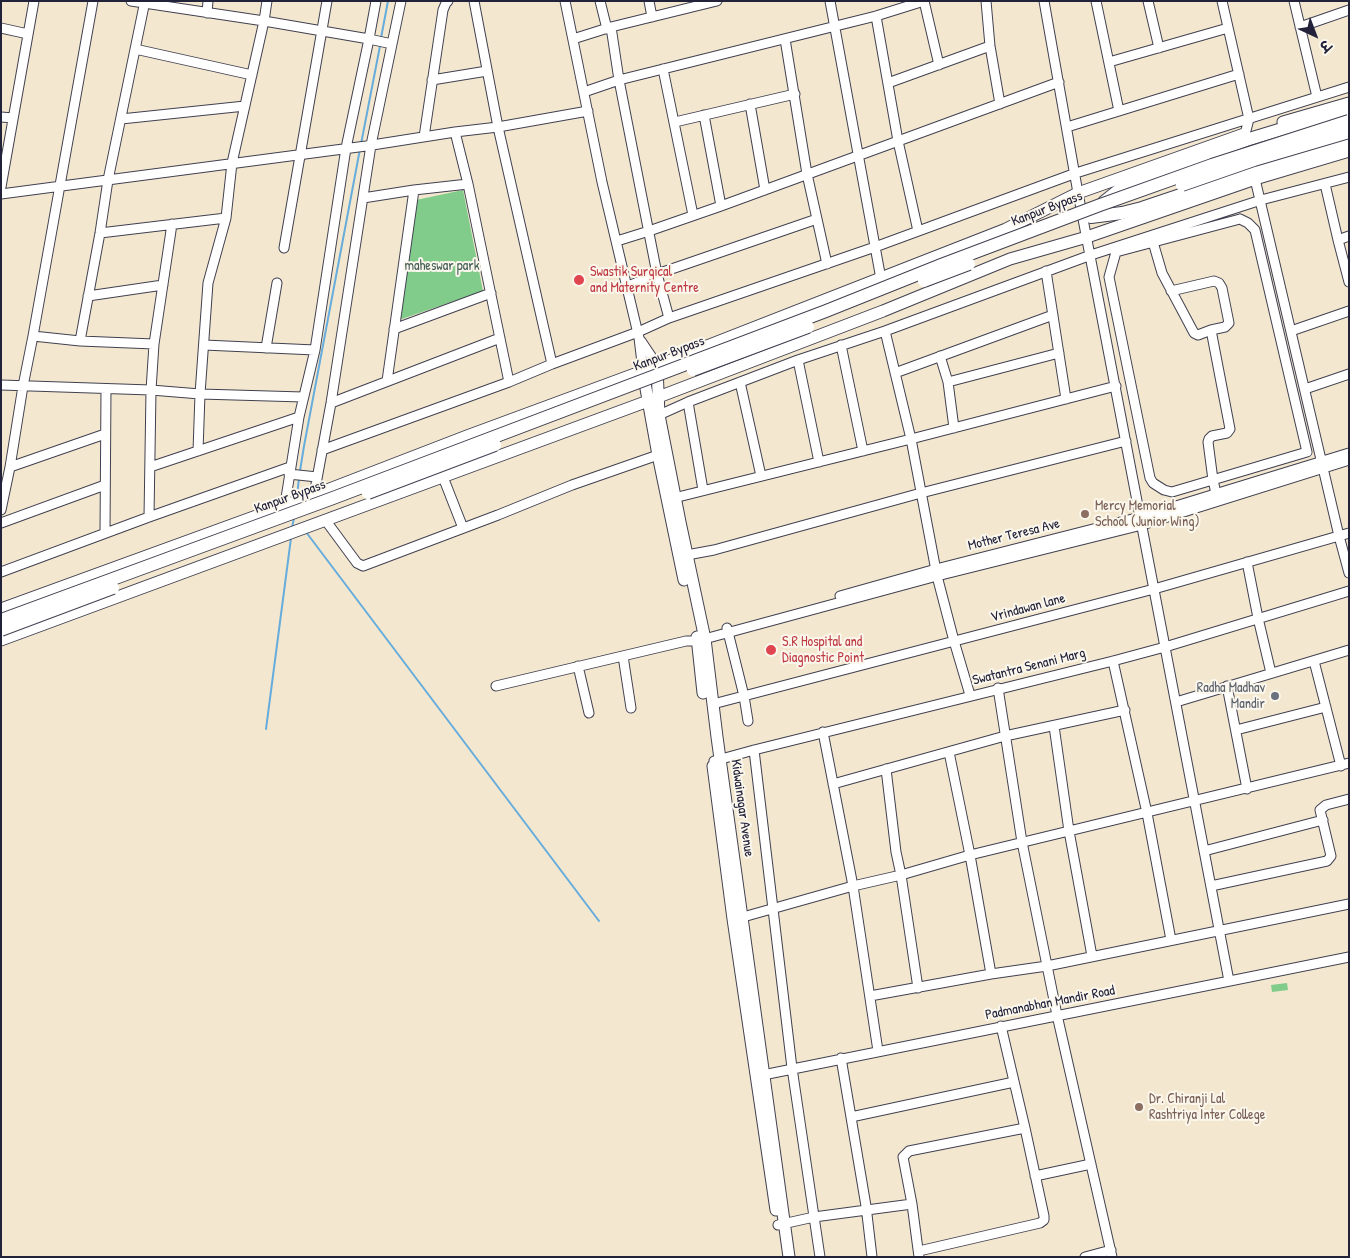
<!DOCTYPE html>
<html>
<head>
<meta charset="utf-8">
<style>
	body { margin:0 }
	#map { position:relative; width:1350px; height:1258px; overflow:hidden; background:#f3e8cf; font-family:"Patrick Hand","Playpen Sans Deva",sans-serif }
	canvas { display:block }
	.frame { position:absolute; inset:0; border:2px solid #22223b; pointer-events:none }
	.north { position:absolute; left:1290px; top:10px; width:50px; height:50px; -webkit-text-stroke:4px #fbf7ec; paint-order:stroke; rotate:137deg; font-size:14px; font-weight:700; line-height:20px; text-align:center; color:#22223b }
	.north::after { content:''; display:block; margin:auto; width:18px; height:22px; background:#22223b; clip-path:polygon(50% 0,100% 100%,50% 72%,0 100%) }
</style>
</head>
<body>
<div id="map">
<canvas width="1350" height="1258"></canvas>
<div class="frame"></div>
<div class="north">उ</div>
</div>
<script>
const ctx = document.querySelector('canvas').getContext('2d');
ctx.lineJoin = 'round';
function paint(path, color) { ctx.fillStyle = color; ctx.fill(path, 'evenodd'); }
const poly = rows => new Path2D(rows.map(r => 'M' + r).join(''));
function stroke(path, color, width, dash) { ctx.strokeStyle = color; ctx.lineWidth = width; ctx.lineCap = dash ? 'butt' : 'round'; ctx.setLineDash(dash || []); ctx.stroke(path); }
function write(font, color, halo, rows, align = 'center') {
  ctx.font = font + ' "Patrick Hand",sans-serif'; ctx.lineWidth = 4; ctx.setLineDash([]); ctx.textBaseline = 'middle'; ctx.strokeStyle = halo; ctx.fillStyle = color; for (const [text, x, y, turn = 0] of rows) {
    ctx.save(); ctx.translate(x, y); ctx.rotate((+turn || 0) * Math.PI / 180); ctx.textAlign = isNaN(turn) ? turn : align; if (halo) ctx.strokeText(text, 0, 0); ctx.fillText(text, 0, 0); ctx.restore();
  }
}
paint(poly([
	[463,190,483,291,399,320,416,200],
	[1287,983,1288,990,1272,992,1271,985]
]), '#81cc8a');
stroke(poly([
	[381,38,388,1],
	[361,144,380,46],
	[300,471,304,446,360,149],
	[297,496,299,478],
	[292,528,294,518],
	[306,532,599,921],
	[266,729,291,538]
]), '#66acdc', 2);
const minor = poly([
	[131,1,264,21,369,39,392,44],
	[474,1,498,127,552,364],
	[565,1,602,182,639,338,643,371],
	[600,1,607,29],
	[649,1,652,17],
	[830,1,881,279],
	[924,1,939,65],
	[986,1,990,46,1000,104],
	[1044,1,1078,193,1229,981],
	[1096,1,1119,111],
	[1148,1,1159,48],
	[1222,1,1249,119,1245,134],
	[1294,1,1317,97],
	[207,13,208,1],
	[876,16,898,141,918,231],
	[611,27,619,80,657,274,669,318],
	[1300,27,1349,10],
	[1,28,28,34],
	[573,39,611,27,717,1],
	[785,39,807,174,827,264],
	[135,49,252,75],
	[1109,62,1228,28],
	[663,69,693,215],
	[432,80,487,71],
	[888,83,990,46],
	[584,92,619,80,876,16,924,1],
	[750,104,765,190],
	[704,115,721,206],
	[1,117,13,118],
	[121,119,245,106],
	[675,122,795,94],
	[1067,127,1239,74],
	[455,132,468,184,509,382,552,364,638,332,669,318,875,247,1076,173,1349,87],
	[424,137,443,10,446,3,448,1],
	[1255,179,1339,536,1349,573],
	[1325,184,1338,240],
	[1,187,34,1],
	[1,194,366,146,455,132,498,127,588,111],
	[363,198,414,190],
	[1240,219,1248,223,1255,230,1307,452,1172,492,1164,490,1153,483,1150,478,1109,277,1116,252,1240,219],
	[100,233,226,218],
	[1349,236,1338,240,1349,282],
	[617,241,649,231,721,206,1059,82],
	[1153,242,1162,273,1194,333,1198,335,1211,330,1230,429,1227,433,1212,436,1209,439,1208,442,1213,480,1217,498],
	[284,248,327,1],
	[1046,271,1066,399],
	[626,287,657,274,817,219],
	[1171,291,1214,281,1219,283,1222,288,1229,323,1225,327,1211,330],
	[88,296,163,285],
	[394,329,491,293],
	[885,331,911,439,937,576,954,641,970,695],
	[1291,331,1349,311],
	[33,336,80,341,154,344],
	[80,341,100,233,108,180,145,1],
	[641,341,657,365],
	[204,345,315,350],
	[841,345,863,451],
	[266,348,277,283],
	[940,356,948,382],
	[895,373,1053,315],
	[387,381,414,190,468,184],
	[740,382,761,476],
	[1,385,151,390,200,394,303,397],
	[1305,389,1349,374],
	[688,402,703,490],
	[331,403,500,338],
	[659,415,688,402,798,360],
	[954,428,948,382,1059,353],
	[322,450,509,382],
	[198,451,200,394,208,283,226,218,232,163,264,21,267,1],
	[819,462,798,360,885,331,1091,255,1261,200,1349,177],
	[10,467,105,434],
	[150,467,299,417],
	[289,474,317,477],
	[443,477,463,528],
	[314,495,331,403,371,145,401,1],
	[670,499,911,439,1116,386],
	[285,504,299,417,315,350,346,148,369,39,376,1],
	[1,510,10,467,23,386,33,336,93,1],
	[149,517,151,390,154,344,172,224],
	[326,521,357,563,363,566,498,515,572,485,658,455],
	[1,523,105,485],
	[105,533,106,389],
	[687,555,714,550,921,493,1126,441],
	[1247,562,1258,618,1271,673],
	[1,572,149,517,290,467],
	[840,596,936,569,1140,517,1349,453],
	[727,628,744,696,748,721],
	[623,656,631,708],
	[1113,661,1147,813,1171,940],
	[1314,661,1341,766],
	[578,666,589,713],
	[496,686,686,641,697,641,937,576,1142,525,1349,460],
	[1227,686,1247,789],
	[998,688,1022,842,1057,1015,1112,1257],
	[1176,702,1349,650],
	[713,704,1154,589,1349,533],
	[1054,726,1069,831,1092,956],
	[1236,730,1326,707],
	[823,732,853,886,878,1051],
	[754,750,792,1068,820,1257],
	[949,752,970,855,991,974],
	[714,761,754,750,1113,661,1165,647,1349,591],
	[886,769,896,852,901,875,918,988],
	[833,784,1005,736,1125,710],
	[1204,851,1323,820],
	[1211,886,1327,861,1331,856,1320,810,1326,805,1349,799],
	[736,919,853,886,901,875,970,855,1349,763],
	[870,996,991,974,1047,966,1349,904],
	[841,1058,866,1206,872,1257],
	[758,1076,1349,957],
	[851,1117,1014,1082],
	[1035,1176,1091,1164],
	[912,1204,903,1157,909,1151,1025,1128,1001,1026],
	[778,1225,814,1217,912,1204,919,1257],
	[919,1251,1040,1223,1044,1220,1044,1216,1025,1128],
	[1085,1257,1111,1250]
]);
const major = poly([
	[1283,122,1349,103],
	[657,367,659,415,680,522,705,639,717,737,789,1257],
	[643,372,658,455,684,580],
	[1,609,314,495,467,436,643,371,1006,229,1078,193,1244,134],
	[697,637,703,693],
	[1,640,648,401,883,311,1010,259,1087,237,1255,179,1349,151],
	[713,766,733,919,776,1210]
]);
const highway = poly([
	[1104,202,1119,190,1135,182,1156,173,1246,140,1325,116,1349,110],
	[1091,217,1122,213,1142,208,1252,171,1349,142]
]);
stroke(minor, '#414051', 11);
stroke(major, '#414051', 13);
stroke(highway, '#414051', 14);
stroke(minor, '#fff', 9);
stroke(major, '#fff', 11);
stroke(highway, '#fff', 12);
const highwayBridge = poly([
	[1182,185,1254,160,1349,132],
	[924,281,969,264],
	[693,370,808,327],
	[368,493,495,445],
	[1,620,333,498,826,311,941,265,1100,205,1212,165,1349,121],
	[1,630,113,588]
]);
stroke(highwayBridge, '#414051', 14, []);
stroke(highwayBridge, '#fff', 12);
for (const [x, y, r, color] of [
	[579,280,6,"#e0444e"],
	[1085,514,5,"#8d6e63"],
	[771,650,6,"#e0444e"],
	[1275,696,5,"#6b7280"],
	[1139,1107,5,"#8d6e63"]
]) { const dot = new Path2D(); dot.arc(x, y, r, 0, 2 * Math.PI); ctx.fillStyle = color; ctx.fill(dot); stroke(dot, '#fbf7ec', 2); }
write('14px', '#22223b', '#fbf7ec', [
	["Kanpur Bypass",1047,209,-21],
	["Kanpur Bypass",669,354,-21],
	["Kanpur Bypass",290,497,-20],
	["Mother Teresa Ave",1014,535,-14],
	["Vrindawan lane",1028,608,-15],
	["Swatantra Senani Marg",1029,667,-14],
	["Kidwainagar Avenue",742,808,82],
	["Padmanabhan Mandir Road",1050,1003,-11]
]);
write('14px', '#435e57', '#fbf7ec', [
	["maheswar park",442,266]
]);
write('14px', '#be3a42', '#fbf7ec', [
	["Swastik Surgical",590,272],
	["and Maternity Centre",590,288],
	["S.R Hospital and",782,642],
	["Diagnostic Point",782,658]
], 'left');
write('14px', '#785e54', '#fbf7ec', [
	["Mercy Memorial",1095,506],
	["School (Junior Wing)",1095,522],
	["Dr. Chiranji Lal",1149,1099],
	["Rashtriya Inter College",1149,1115]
], 'left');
write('14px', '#5b616d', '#fbf7ec', [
	["Radha Madhav",1265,688],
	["Mandir",1265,704]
], 'right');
</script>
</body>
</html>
